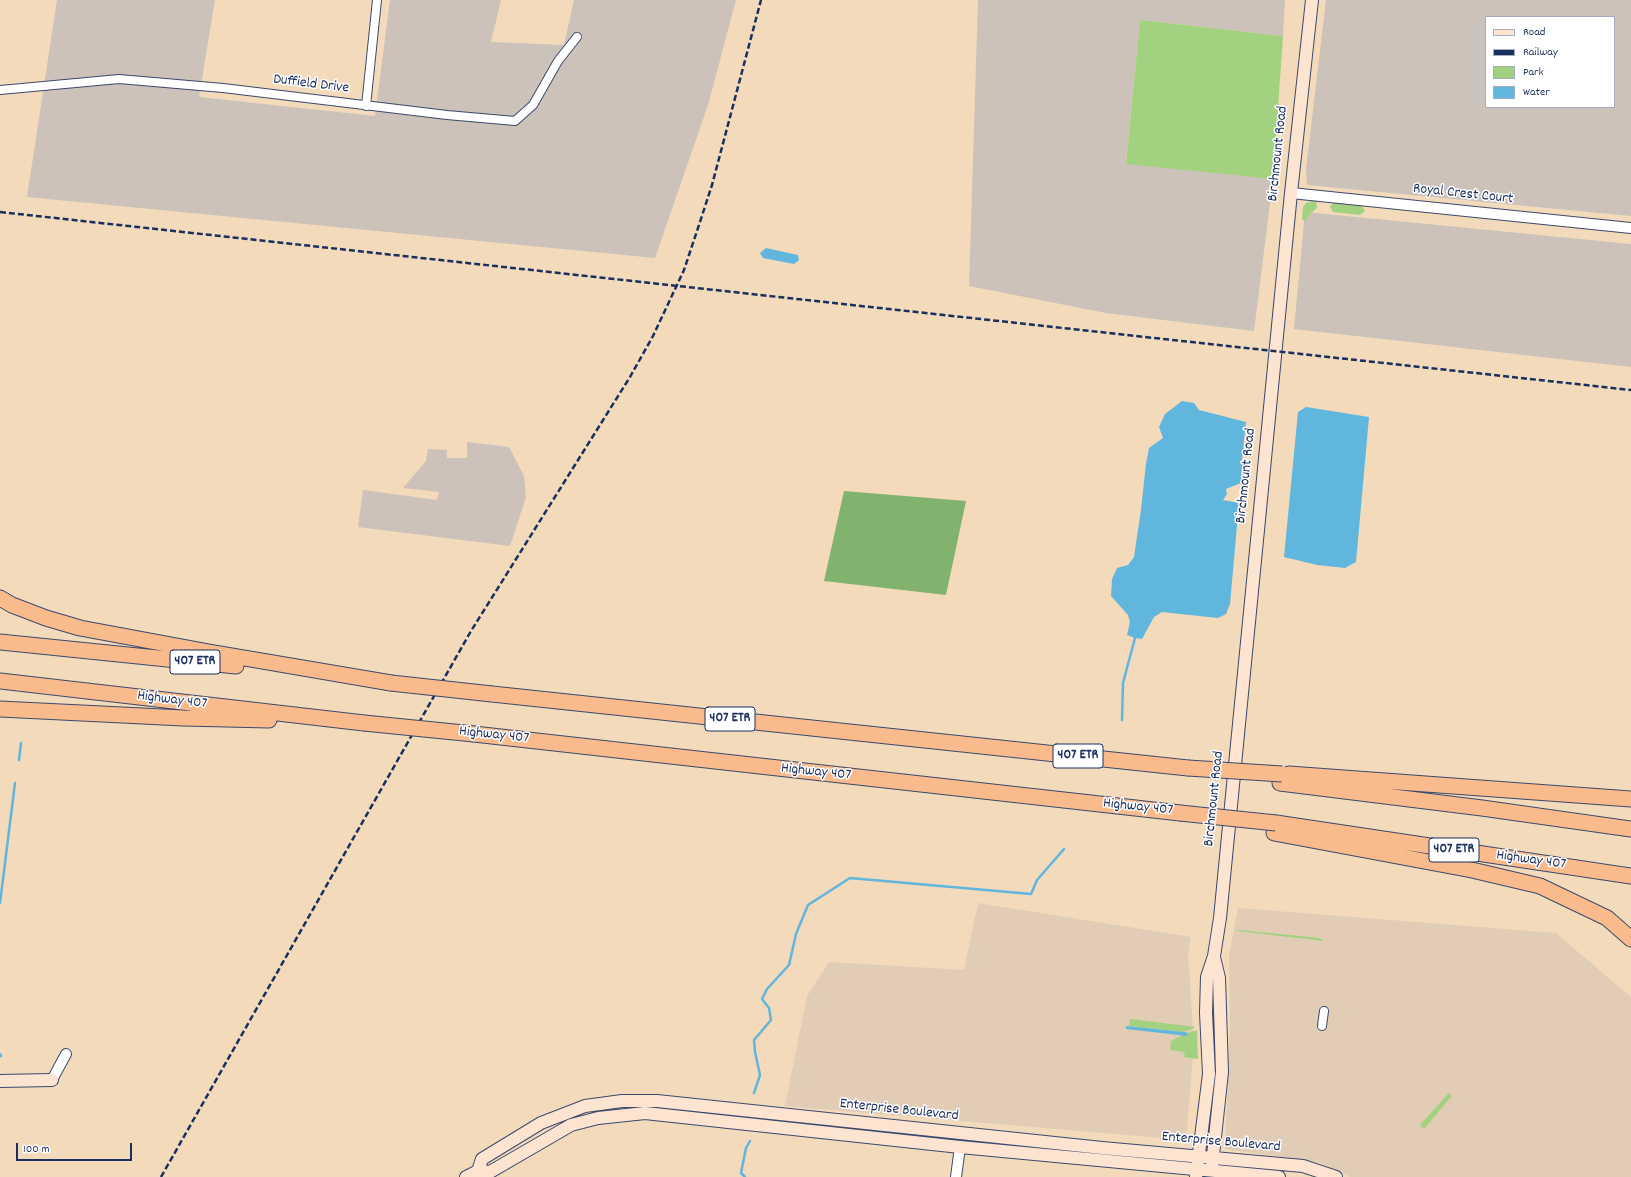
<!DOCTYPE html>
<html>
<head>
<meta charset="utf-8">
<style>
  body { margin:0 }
  #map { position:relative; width:1631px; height:1177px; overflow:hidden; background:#f2dabb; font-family:Dekko,sans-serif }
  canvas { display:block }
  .legend { position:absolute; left:1485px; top:16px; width:130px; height:92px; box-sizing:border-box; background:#fff; border:1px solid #a4acbf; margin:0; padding:5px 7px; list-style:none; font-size:12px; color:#1b2f5e }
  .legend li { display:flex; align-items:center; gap:8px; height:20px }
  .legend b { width:20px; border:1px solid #a4acbf }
  .scale { position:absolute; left:16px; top:1143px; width:116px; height:18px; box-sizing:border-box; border:2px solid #1b2f5e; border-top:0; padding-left:5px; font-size:12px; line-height:14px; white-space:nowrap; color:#1b2f5e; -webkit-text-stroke:3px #fff; paint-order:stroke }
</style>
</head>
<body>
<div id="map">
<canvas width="1631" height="1177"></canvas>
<ul class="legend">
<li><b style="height:5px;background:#fde4d1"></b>Road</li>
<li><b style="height:5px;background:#1b2f5e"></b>Railway</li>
<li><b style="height:11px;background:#a2d17f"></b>Park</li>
<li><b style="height:11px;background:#61b6dd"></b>Water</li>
</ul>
<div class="scale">100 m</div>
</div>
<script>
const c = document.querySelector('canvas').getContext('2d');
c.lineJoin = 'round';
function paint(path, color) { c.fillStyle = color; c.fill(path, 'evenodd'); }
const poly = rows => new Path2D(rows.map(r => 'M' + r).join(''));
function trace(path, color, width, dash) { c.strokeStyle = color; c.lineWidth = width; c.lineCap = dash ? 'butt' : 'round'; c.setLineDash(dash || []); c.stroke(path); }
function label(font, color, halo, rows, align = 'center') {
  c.font = font + ' Dekko,sans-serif'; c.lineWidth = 3; c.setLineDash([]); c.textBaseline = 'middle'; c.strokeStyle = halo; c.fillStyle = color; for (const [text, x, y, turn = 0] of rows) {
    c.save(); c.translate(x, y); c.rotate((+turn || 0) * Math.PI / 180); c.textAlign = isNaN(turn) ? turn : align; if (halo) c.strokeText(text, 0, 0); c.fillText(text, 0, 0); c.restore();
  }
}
const built = poly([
  [978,903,1191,937,1188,954,1194,1043,1186,1140,785,1106,807,996,829,962,964,970],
  [1238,908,1556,933,1631,997,1631,1177,1350,1177,1321,1163,1225,1149,1230,1024,1229,955]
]);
const industrial = poly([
  [57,0,215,0,199,97,375,116,390,0,501,0,491,42,564,45,574,0,736,0,708,105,655,258,27,197],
  [978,0,1285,0,1283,36,1140,20,1126,163,1273,179,1254,331,1106,313,969,286],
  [1326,0,1631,0,1631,216,1307,185,1306,169],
  [1486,17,1614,17,1614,107,1486,107],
  [1305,212,1631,244,1631,367,1294,329],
  [467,442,509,447,524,476,526,497,510,546,358,527,363,490,437,500,439,492,403,488,426,461,428,449,447,450,447,458,467,458]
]);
const green = poly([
  [1140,20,1283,36,1273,179,1126,164],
  [1312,201,1316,201,1317,208,1308,216,1306,221,1302,220,1303,207,1306,203],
  [1333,203,1361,205,1365,211,1360,215,1333,212,1330,207],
  [1239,930,1320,938,1324,941,1237,931],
  [1130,1019,1196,1027,1184,1032,1129,1026],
  [1197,1030,1198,1059,1184,1057,1185,1052,1170,1050,1171,1041,1183,1035,1187,1035,1188,1033],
  [1449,1093,1452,1096,1424,1129,1420,1125]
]);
const forest = poly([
  [844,491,966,501,946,595,824,581]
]);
const water = poly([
  [766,248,798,255,799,260,794,264,763,258,760,253],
  [1182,401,1194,403,1199,410,1246,422,1242,459,1244,464,1241,483,1226,489,1227,494,1223,500,1239,503,1230,604,1226,614,1218,618,1162,612,1154,617,1142,639,1135,638,1127,635,1130,622,1128,615,1111,596,1112,579,1117,568,1128,565,1134,557,1141,510,1146,464,1149,448,1163,438,1159,427,1165,414],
  [1306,407,1369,417,1356,562,1345,568,1317,565,1284,557,1298,412],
  [1126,1026,1184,1032,1188,1033,1187,1036,1126,1029]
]);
const stream = poly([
  [1122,720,1123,683,1135,638],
  [19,760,21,743],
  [0,903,15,783],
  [0,1054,1,1056],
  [754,1093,760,1075,755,1052,754,1040,771,1020,769,1008,762,999,767,989,789,965,796,934,808,905,850,878,1031,894,1037,880,1064,849],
  [745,1177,741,1173,746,1148,750,1141]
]);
const minor = poly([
  [0,90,119,79,223,88,447,115,515,121,533,105,558,61,577,37],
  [366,106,377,0],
  [1322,1026,1324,1011]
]);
const tertiary = poly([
  [1291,193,1631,228],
  [52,1080,66,1054],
  [956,1177,960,1147]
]);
const secondary = poly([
  [0,1081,52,1080],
  [1212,1165,1222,1072,1219,978,1214,957],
  [478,1171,482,1159,541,1123,585,1106,622,1101,657,1101,1102,1148,1303,1166,1336,1177],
  [466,1177,478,1171,490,1172,571,1125,598,1118,645,1113,960,1147,1279,1177],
  [1196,1177,1209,1074,1206,1013,1207,977,1214,956,1220,918,1291,193,1312,0]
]);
const motorway = poly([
  [0,598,12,605,46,618,80,628,209,652,391,683],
  [0,642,236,666],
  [0,681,364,723],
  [492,694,1188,768],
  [0,709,183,718,269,720],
  [474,734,1180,813],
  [1289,774,1631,799],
  [1280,783,1482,808,1631,829],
  [1276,823,1631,876],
  [1274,833,1472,870,1540,886,1607,918,1631,939]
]);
const rail = poly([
  [0,212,1631,390],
  [161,1177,471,631,630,377,653,336,684,270,698,228,712,185,761,0]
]);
const motorwayBridge = poly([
  [391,683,492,694],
  [364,723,474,734],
  [1188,768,1282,774],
  [1180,813,1276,823]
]);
const shields = [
  [195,662,50],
  [730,719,50],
  [1078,756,50],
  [1454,850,50]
];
const shieldNames = [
  ["407 ETR",195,662],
  ["407 ETR",730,719],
  ["407 ETR",1078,756],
  ["407 ETR",1454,850]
];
const streetNames = [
  ["Duffield Drive",311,85,7],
  ["Birchmount Road",1279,154,-84],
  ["Royal Crest Court",1463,195,6],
  ["Birchmount Road",1247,476,-84],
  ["Highway 407",172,701,7],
  ["Highway 407",494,736,6],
  ["Highway 407",816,773,6],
  ["Birchmount Road",1215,799,-84],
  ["Highway 407",1138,808,6],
  ["Highway 407",1531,861,8],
  ["Enterprise Boulevard",899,1111,6],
  ["Enterprise Boulevard",1221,1143,5]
];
paint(built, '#e1cdb5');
paint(industrial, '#ccc2b9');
paint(green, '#a2d17f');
paint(forest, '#81b36e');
paint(water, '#61b6dd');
trace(stream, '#61b6dd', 2.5);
trace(minor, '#3b496c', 10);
trace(tertiary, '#3b496c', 12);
trace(secondary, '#3b496c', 14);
trace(motorway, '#3b496c', 17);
trace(minor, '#fff', 8);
trace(tertiary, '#fff', 10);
trace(secondary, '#fde4d1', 12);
trace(motorway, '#fabb8c', 15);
trace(rail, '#1b2f5e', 2.5, [6, 3]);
trace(motorwayBridge, '#3b496c', 17, []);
trace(motorwayBridge, '#fabb8c', 15);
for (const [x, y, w] of shields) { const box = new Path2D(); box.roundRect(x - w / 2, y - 12, w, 24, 3); c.fillStyle = '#fff'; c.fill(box); trace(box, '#1b2f5e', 1); }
label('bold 14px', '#1b2f5e', null, shieldNames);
label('15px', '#1b2f5e', '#fff', streetNames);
</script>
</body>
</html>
